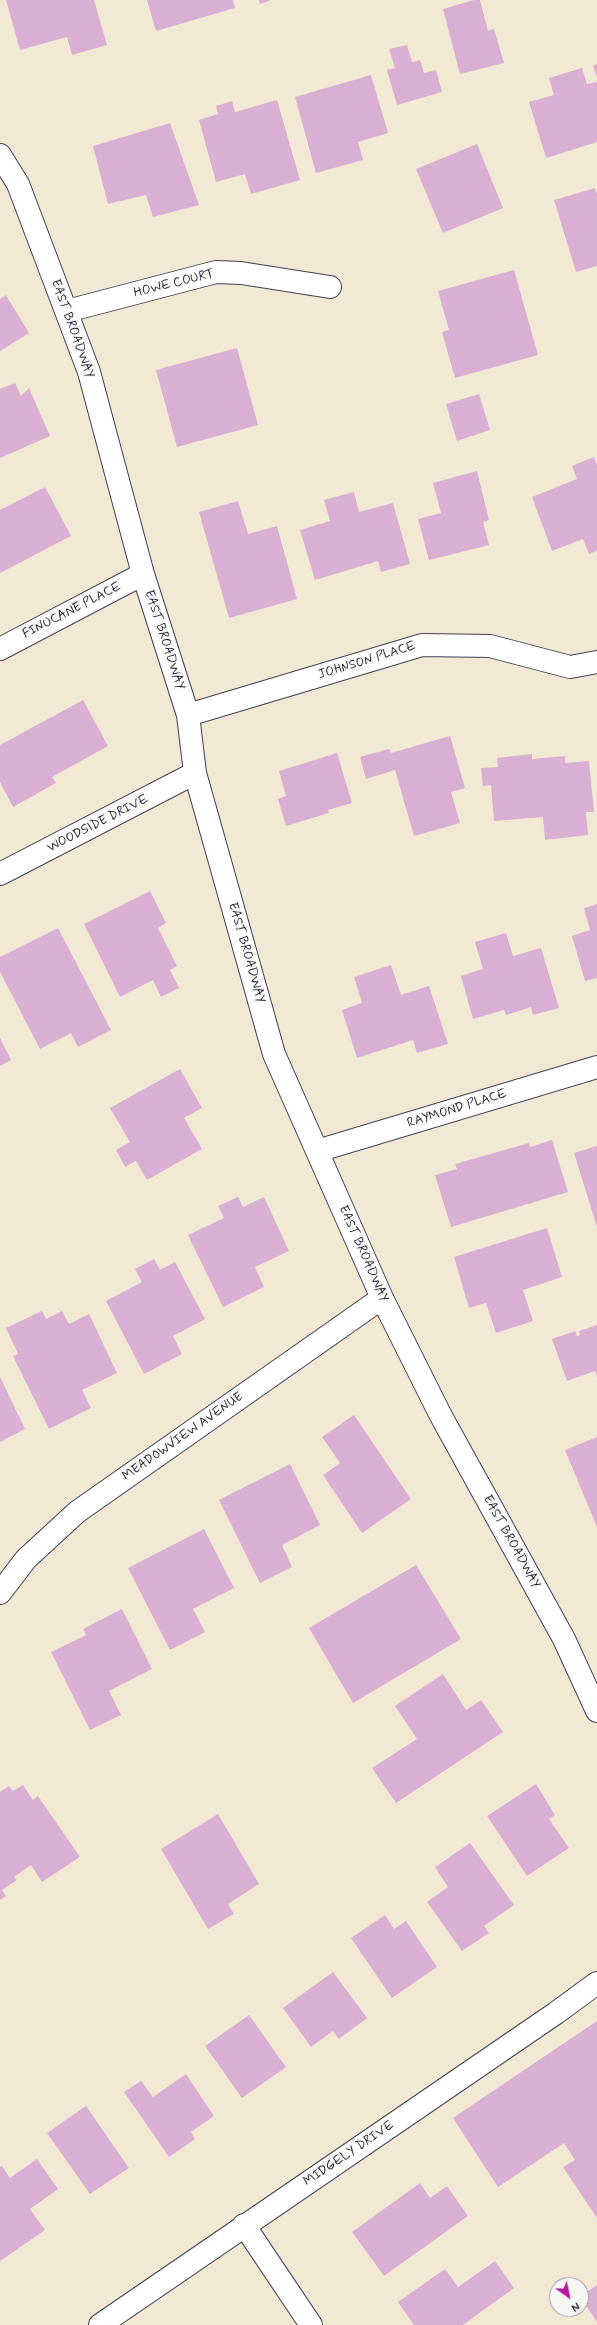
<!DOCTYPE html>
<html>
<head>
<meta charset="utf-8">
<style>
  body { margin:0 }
  #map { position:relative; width:597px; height:2325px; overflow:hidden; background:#f2e9d5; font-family:Mynerve,sans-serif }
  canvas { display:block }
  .north { position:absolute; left:549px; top:2277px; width:40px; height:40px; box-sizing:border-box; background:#f6f6f2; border:1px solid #a1a1a9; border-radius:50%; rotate:147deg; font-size:11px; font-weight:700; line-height:16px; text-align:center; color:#22223b }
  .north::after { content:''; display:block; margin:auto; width:14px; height:18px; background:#b5179e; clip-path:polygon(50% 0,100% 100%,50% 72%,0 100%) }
</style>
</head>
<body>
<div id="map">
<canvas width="597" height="2325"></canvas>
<div class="north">N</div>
</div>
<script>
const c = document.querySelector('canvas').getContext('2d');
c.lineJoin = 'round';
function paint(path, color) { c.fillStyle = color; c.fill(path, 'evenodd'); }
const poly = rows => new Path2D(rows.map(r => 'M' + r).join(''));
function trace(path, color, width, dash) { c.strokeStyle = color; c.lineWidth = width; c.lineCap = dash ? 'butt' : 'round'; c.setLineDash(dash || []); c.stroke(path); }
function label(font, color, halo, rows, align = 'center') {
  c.font = font + ' Mynerve,sans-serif'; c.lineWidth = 3; c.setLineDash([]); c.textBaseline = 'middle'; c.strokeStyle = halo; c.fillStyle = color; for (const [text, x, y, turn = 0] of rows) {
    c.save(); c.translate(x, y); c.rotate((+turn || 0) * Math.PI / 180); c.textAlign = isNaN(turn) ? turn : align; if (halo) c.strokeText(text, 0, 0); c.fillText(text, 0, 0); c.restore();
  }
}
const building = poly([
  [6,0,94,0,107,45,72,55,67,37,20,50],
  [147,0,233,0,235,8,156,31],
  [259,0,271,0,260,4],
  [474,0,480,0,488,31,494,29,504,63,460,74,443,9],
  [407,45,412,62,420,60,424,73,436,70,442,92,397,105,387,70,395,68,389,49],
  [597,64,597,77,593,66],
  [582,68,587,84,597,82,597,142,546,158,529,102,554,95,549,78],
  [371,75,388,133,358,142,363,160,316,173,295,97],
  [277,100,300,180,251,194,245,174,216,182,199,120,218,114,216,106,232,101,235,112],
  [170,123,199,205,153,217,146,195,108,204,93,146],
  [477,144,503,208,443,233,416,169],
  [595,188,597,194,597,266,576,272,554,200],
  [514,270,538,355,455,378,442,332,449,330,438,291],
  [6,295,29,333,0,351,0,299],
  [237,348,258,425,177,447,156,370],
  [15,383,21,396,29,388,50,436,0,458,0,389],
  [479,394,490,430,457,441,446,404],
  [594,457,597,465,597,551,589,554,583,539,552,551,532,497,577,479,572,466],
  [477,471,489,520,483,522,489,545,429,560,418,519,441,513,433,483],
  [45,487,71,536,0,573,0,510],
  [354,492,359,512,393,503,410,564,381,572,378,561,315,580,300,530,330,521,324,500],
  [238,501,248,534,277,526,297,599,229,618,199,512],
  [83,700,108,746,52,777,56,783,13,807,0,782,0,745],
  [450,736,465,788,451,792,460,823,414,836,395,770,366,779,360,757,389,749,391,753],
  [337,753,352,803,328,810,329,813,286,826,278,799,286,796,279,771],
  [532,754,532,759,565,756,565,763,589,761,594,812,586,812,588,835,545,840,543,817,494,821,491,785,483,786,481,768,498,767,497,758],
  [150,891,166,923,158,928,177,966,170,970,179,988,161,997,153,980,120,997,84,924],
  [597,904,597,978,585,981,572,936,590,930,584,908],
  [58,928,111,1030,78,1047,71,1033,40,1049,0,972,0,957],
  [506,933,513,956,541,948,559,1008,533,1015,531,1007,506,1015,504,1010,473,1019,461,976,483,969,475,942],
  [391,965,401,995,429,986,448,1044,417,1053,413,1040,357,1058,342,1010,362,1003,354,977],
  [0,1038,11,1060,0,1066],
  [180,1069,202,1108,184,1118,202,1149,147,1180,136,1161,125,1167,116,1150,130,1142,110,1108],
  [552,1140,568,1192,451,1227,435,1175,457,1169,455,1164,529,1143,530,1147],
  [597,1146,597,1227,574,1153],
  [238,1197,243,1207,264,1197,289,1251,255,1267,264,1287,223,1307,188,1235,224,1218,218,1206],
  [547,1228,562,1277,523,1290,533,1321,496,1333,486,1303,469,1308,454,1257],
  [154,1259,160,1270,175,1262,205,1319,173,1336,182,1354,144,1374,106,1301,142,1282,135,1269],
  [42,1311,46,1319,62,1311,69,1324,89,1314,117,1373,82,1390,91,1408,49,1429,13,1356,18,1354,6,1328],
  [597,1325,597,1377,595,1371,567,1381,552,1339,575,1331,577,1336,580,1335,579,1331],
  [0,1377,25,1429,0,1442],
  [354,1415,411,1499,362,1533,323,1475,340,1463,322,1437],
  [597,1437,597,1527,565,1450],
  [290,1464,320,1525,282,1545,292,1567,260,1583,219,1500],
  [204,1529,234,1588,193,1609,205,1632,170,1650,128,1568],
  [416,1565,461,1639,353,1703,309,1628],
  [122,1609,152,1669,109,1691,121,1715,90,1730,51,1652,86,1635,83,1629],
  [443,1674,466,1710,481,1700,503,1732,396,1803,372,1768,417,1739,395,1706],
  [536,1784,555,1815,549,1819,569,1848,527,1876,487,1816],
  [23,1785,33,1800,38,1796,80,1857,42,1882,31,1865,14,1877,17,1880,2,1890,6,1896,0,1900,0,1792,9,1786,13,1791],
  [218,1814,259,1884,228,1904,234,1914,208,1929,161,1849],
  [470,1843,514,1905,484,1926,489,1933,462,1951,427,1902,448,1887,435,1867],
  [385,1915,394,1929,406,1921,437,1967,392,1998,351,1938],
  [333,1972,367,2018,339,2039,333,2031,311,2047,283,2008],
  [249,2015,286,2067,242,2098,205,2046],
  [597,2021,597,2218,563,2167,575,2160,564,2143,498,2187,453,2118],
  [186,2074,214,2116,191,2132,195,2139,169,2157,124,2092,141,2081,153,2097],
  [86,2106,129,2168,90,2194,47,2133],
  [37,2159,58,2189,30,2209,45,2230,0,2261,0,2167,2,2166,10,2178],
  [420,2183,430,2198,447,2186,468,2216,384,2276,352,2232],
  [495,2261,514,2288,463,2325,414,2325,398,2302,445,2269,458,2287],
  [597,2285,597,2322,581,2298,581,2296]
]);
const minor = poly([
  [0,155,18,184,89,372,143,574,188,715,195,773,274,1054,382,1298,441,1416,564,1639,597,1711],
  [67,311,216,272,241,273,330,287],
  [0,649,143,574],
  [188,715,422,645,490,646,570,667,597,662],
  [0,874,195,773],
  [317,1151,597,1067],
  [0,1593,26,1559,77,1512,382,1298],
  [244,2225,311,2325],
  [100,2325,556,2013,597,1983]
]);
const streetNames = [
  ["HOWE COURT",174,284,-14],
  ["EAST BROADWAY",72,329,70],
  ["FINUCANE PLACE",72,611,-27],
  ["EAST BROADWAY",164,640,72],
  ["JOHNSON PLACE",367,661,-17],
  ["WOODSIDE DRIVE",98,824,-27],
  ["EAST BROADWAY",246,953,74],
  ["RAYMOND PLACE",457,1109,-17],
  ["EAST BROADWAY",363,1254,66],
  ["MEADOWVIEW AVENUE",183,1437,-35],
  ["EAST BROADWAY",511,1542,61],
  ["MIDGELY DRIVE",349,2154,-34]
];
paint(building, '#daafd4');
trace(minor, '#414052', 24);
trace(minor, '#fff', 22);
label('13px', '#22223b', '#f6f6f2', streetNames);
</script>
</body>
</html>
